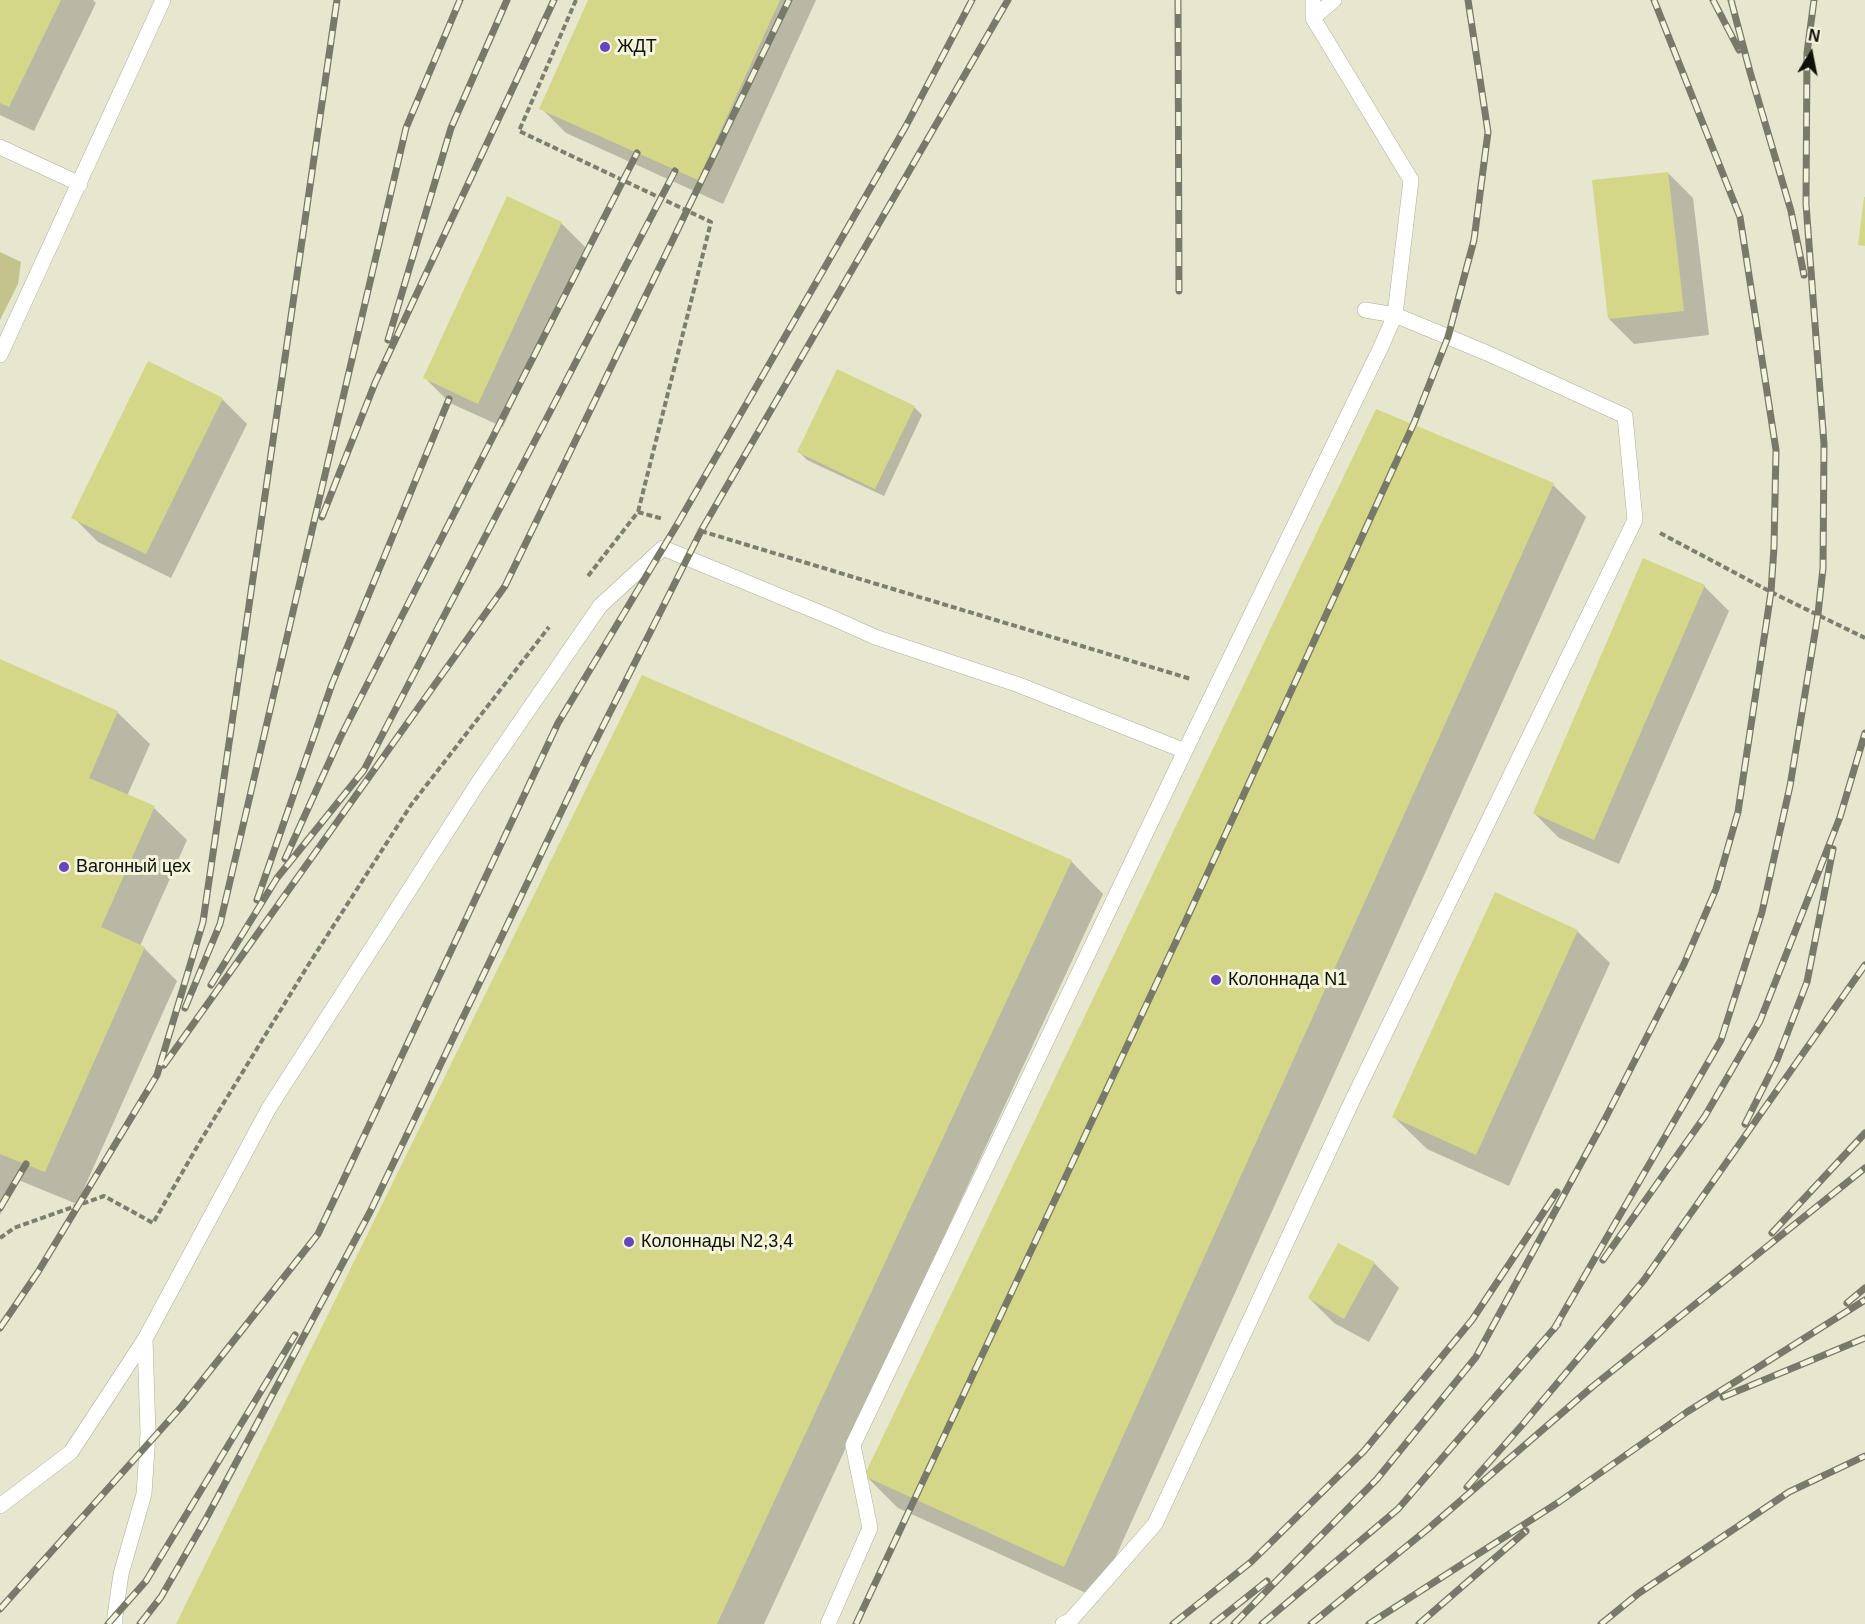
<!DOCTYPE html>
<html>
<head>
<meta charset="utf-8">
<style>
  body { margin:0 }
  #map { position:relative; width:1865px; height:1624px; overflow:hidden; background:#e6e7ce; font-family:Helvetica,sans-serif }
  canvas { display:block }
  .north { position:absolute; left:1781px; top:24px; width:60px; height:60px; -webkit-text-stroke:4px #f3f4db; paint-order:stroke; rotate:10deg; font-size:16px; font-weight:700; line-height:24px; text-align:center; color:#111109 }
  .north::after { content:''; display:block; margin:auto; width:21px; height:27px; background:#111109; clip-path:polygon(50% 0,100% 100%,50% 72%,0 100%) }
</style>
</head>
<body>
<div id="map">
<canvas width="1865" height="1624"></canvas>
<div class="north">N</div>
</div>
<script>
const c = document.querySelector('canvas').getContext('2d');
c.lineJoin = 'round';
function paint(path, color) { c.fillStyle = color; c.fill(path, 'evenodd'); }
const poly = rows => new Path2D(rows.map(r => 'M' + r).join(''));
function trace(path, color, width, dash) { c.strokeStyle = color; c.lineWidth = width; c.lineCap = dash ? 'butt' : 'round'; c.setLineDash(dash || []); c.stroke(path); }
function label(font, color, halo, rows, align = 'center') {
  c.font = font + ' Helvetica,sans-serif'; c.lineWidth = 6; c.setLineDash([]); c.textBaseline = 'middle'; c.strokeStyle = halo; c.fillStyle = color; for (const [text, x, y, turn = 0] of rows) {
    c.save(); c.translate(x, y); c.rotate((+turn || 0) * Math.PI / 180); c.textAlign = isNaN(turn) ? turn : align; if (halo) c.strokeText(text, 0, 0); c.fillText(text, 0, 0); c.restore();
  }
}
const green = poly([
  [0,252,21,262,18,284,0,320]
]);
const shadow = poly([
  [0,0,93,0,96,3,34,131,0,115],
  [590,0,816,0,723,204,566,133,541,108],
  [1668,173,1693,198,1709,335,1634,344,1609,319],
  [561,223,586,248,503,427,450,403,425,378],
  [222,399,247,424,171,578,98,542,73,517],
  [914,407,922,415,884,496,807,460,799,452],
  [1553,485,1586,517,1097,1598,898,1508,866,1476],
  [1704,586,1729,611,1619,864,1559,838,1534,813],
  [0,660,117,712,150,744,127,796,154,808,187,840,140,946,144,948,177,981,77,1204,16,1179,0,1215],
  [1071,861,1103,894,764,1624,178,1624],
  [1577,931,1610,963,1509,1186,1427,1149,1394,1117],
  [1374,1263,1399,1288,1369,1342,1334,1323,1309,1298]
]);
const building = poly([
  [0,0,61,0,9,107,0,103],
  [588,0,780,0,698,180,539,109],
  [1668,172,1684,311,1608,319,1592,180],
  [507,196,562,222,478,404,423,378],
  [1864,197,1865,197,1865,246,1858,245],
  [148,361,223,398,146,554,71,518],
  [837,369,915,406,875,489,797,452],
  [1376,409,1554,483,1064,1567,864,1476],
  [1643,558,1705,585,1594,840,1533,813],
  [0,659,118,711,89,778,155,806,101,927,145,947,45,1172,0,1154],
  [642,675,1072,860,717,1624,176,1624],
  [1495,892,1578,930,1476,1155,1392,1117],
  [1338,1243,1375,1262,1344,1319,1308,1298]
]);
const path = poly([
  [576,0,519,131,711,222,638,512],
  [701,531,1191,679],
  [1660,533,1771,592,1865,638],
  [588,576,638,512,663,519],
  [0,1238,14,1228,104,1196,153,1223,201,1140,307,967,411,805,549,627]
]);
const lane = poly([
  [1313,0,1313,18],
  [0,147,80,184],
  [0,355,163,0],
  [0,1506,71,1452,145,1339,269,1108,478,783,600,606,663,548,835,619,875,637,1019,685,1185,751],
  [115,1624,115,1616,121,1574,144,1494,148,1433,145,1339],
  [828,1624,870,1528,853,1445,1185,751,1381,347,1395,315,1411,180,1313,18,1334,0],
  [1063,1624,1070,1621,1155,1524,1353,1099,1635,520,1625,416,1487,353,1395,315,1365,310]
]);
const rail = poly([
  [1178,0,1179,291],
  [1713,0,1739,50],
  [1731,0,1750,72,1791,211,1804,275],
  [388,340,451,128,507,0],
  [322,517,375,383,554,0],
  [285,859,341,736,637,153],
  [257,900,332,684,449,399],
  [211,985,277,878,364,770,675,171],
  [185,1008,220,924,406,128,460,0],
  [164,1065,505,586,789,0],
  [1745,1124,1777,1060,1807,982,1833,849],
  [0,1208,26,1164],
  [1772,1233,1865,1133],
  [1603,1260,1705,1116,1760,1021,1840,817,1865,733],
  [1847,1303,1865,1288],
  [0,1328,38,1272,157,1075,203,922,337,0],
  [1554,1329,1721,1040,1762,912,1790,786,1818,614,1823,568,1824,444,1806,204,1807,53,1814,0],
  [1723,1397,1865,1338],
  [1467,1487,1523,1424,1644,1280,1865,965],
  [0,1609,182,1406,318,1234,558,723,678,523,906,126,972,0],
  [108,1624,146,1581,295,1335],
  [140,1624,161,1597,207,1517,370,1212,587,758,701,531,1008,0],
  [856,1624,1188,916,1414,423,1448,337,1474,240,1488,132,1468,0],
  [1173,1624,1251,1562,1364,1451,1472,1320,1557,1192],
  [1213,1624,1267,1581],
  [1234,1624,1377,1479,1476,1357,1605,1119,1684,964,1716,889,1738,812,1771,592,1774,547,1776,450,1740,217,1654,0],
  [1262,1624,1398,1509,1558,1324],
  [1311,1624,1429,1528,1592,1387,1865,1168],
  [1369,1624,1559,1502,1687,1412,1865,1300],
  [1419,1624,1526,1531],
  [1601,1624,1639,1593,1789,1492,1865,1456]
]);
const markers = [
  [605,47,6,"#6447c0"],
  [64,867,6,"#6447c0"],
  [1216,980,6,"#6447c0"],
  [629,1242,6,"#6447c0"]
];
const poiNames = [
  ["ЖДТ",617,47],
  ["Вагонный цех",76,867],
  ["Колоннада N1",1228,980],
  ["Колоннады N2,3,4",641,1242]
];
paint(green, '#c3c48c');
paint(shadow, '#0003');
paint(building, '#d5d788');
trace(lane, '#adae96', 16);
trace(path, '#7e7e6e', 4, [6, 3]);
trace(lane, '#fff', 15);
trace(rail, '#797969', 7);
trace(rail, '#f3f4db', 4.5, [14]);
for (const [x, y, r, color] of markers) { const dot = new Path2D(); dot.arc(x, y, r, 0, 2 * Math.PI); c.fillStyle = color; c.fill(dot); trace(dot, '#f3f4db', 2); }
label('18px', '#111109', '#f3f4db', poiNames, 'left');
</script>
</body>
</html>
